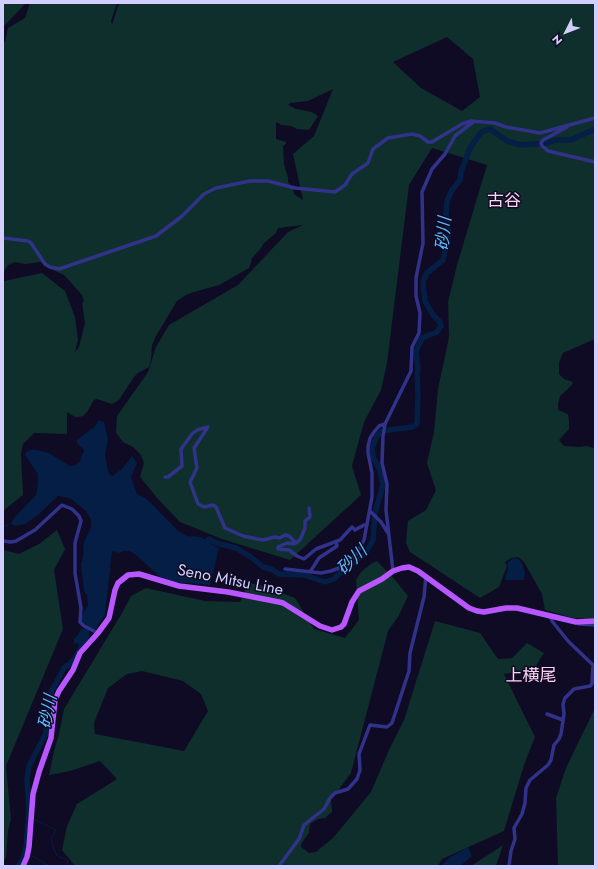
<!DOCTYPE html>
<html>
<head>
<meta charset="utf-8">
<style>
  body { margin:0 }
  #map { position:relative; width:598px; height:869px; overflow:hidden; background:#0f0b24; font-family:Jost,sans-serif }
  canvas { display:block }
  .frame { position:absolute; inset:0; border:4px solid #d2cfff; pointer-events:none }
  .north { position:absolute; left:546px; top:12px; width:40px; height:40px; -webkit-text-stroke:3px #0f0b24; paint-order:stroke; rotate:228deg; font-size:11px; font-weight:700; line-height:16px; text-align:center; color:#d2cfff }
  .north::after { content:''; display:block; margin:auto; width:14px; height:18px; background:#d2cfff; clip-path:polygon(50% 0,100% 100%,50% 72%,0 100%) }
</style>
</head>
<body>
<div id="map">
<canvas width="598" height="869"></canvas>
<div class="frame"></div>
<div class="north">N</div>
</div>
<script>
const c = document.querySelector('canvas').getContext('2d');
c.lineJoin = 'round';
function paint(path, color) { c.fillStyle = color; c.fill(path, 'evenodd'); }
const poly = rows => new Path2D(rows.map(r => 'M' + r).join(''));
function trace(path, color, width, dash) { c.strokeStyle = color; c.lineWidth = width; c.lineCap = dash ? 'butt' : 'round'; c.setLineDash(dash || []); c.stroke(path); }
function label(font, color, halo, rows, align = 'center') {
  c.font = font + ' Jost,"Noto Sans JP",sans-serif'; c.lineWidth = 3; c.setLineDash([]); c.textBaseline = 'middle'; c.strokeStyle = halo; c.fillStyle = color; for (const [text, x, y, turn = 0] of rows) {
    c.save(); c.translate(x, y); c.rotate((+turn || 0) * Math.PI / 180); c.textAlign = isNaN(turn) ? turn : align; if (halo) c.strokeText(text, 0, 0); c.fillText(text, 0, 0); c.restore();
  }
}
const green = poly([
  [3,3,26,3,3,27],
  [30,3,117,3,111,21,112,25,118,6,120,3,595,3,595,339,563,353,559,362,559,374,564,379,573,382,572,385,560,396,558,404,558,410,568,414,569,421,569,429,559,440,564,446,579,447,586,446,594,448,595,447,595,618,592,619,573,618,545,610,542,594,524,562,518,557,511,558,505,562,507,566,499,587,480,598,410,552,406,543,408,521,426,510,436,490,427,463,434,432,438,389,449,337,448,302,457,265,487,165,432,148,409,185,387,363,381,390,364,422,352,466,361,495,290,560,222,539,180,522,158,499,140,477,144,463,141,455,133,447,123,442,116,433,117,416,148,372,156,347,169,325,238,285,288,232,303,225,278,228,276,233,263,244,262,247,252,258,251,263,249,268,219,285,194,292,186,295,177,301,156,336,152,345,151,359,149,367,138,373,134,377,119,400,112,404,97,399,94,400,87,412,83,416,78,417,75,417,67,412,67,434,34,433,23,444,21,454,23,495,3,511,3,283,4,281,42,273,65,291,75,317,78,340,75,352,79,347,85,323,82,303,84,301,82,295,64,275,46,267,41,262,25,264,15,262,8,265,3,273,3,42,5,42,8,28,25,18],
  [447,37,473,59,480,97,462,111,421,88,393,62],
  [333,89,314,136,293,154,303,200,294,194,293,189,288,182,288,178,284,164,283,146,286,144,286,142,276,139,276,124,277,122,281,125,291,126,297,129,309,130,318,116,312,112,296,109,288,105,290,103,308,101],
  [57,530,65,549,54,570,63,629,6,766,11,819,8,831,6,857,3,863,3,550,19,554,39,544],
  [377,561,396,581,408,596,398,617,388,631,351,773,331,800,332,812,325,818,318,819,310,824,309,833,301,844,301,847,309,853,316,852,333,838,371,792,389,750,404,720,435,621,480,633,498,659,512,658,527,643,544,653,534,669,504,674,535,737,525,762,504,831,442,859,438,866,75,866,62,850,67,826,77,804,117,779,100,761,70,771,49,775,54,751,59,734,64,709,122,613,131,596,146,588,205,601,240,602,249,583,264,586,295,598,314,629,345,638,359,620,356,580,361,572,371,564],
  [142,671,183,681,201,694,208,711,184,751,95,734,94,723,108,688,127,674],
  [595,708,595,866,558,866,556,798,566,768],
  [503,845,496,866,471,866]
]);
const water = poly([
  [99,420,104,422,108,438,105,456,109,474,112,476,122,469,132,456,137,463,131,477,137,494,145,498,153,505,178,531,187,536,201,537,206,540,214,546,219,548,210,585,173,582,161,578,136,555,129,551,123,551,119,553,113,551,112,552,105,615,97,626,97,629,91,628,89,631,89,638,79,651,72,665,66,668,79,646,78,643,74,644,74,639,78,635,81,629,86,629,87,626,82,622,81,617,88,605,87,595,84,591,81,564,84,553,83,550,84,542,91,527,91,520,86,511,70,498,58,496,38,515,25,524,15,526,11,524,14,518,36,495,38,484,38,474,25,455,25,453,30,450,37,450,49,453,70,466,76,465,80,461,84,450,77,443,77,440,95,426],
  [517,558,522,563,525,573,524,580,505,580,508,568,508,564,507,563,512,559],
  [468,847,472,856,460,866,441,866,450,857]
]);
const stream = poly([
  [3,526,6,526,10,523],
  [34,819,56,830,51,838,54,850,56,854,59,857,67,859,68,866],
  [31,855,49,866]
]);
const river = poly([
  [203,547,209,539,216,543,236,548,251,557,263,567,271,569,279,574,304,575,325,582,334,579,342,571,365,554,373,540,375,513,383,485,380,470,373,457,372,448,377,436,382,431,412,427,417,424,418,395,417,375,418,368,416,353,417,349,422,338,437,332,441,326,440,322,433,315,425,301,423,284,424,279,427,273,443,260,449,233,446,216,447,201,452,190,460,180,461,172,470,148,479,135,482,132,490,129,507,141,521,145,547,143,556,140,571,140,595,129],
  [18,866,22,861,26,849,29,810,27,779,29,766,46,733,46,719,48,698,64,668,71,663,72,661]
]);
const minor = poly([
  [567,127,543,140,541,143,542,146,548,151,595,162],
  [3,238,28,241,31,243,45,264,50,267,59,269,156,236,181,217,204,194,216,188,250,181,268,181,295,188,335,192,345,185,352,174,368,163,373,149,388,138,412,134,420,136,428,142,432,142,462,124,471,121,495,123,506,127,540,133,595,118],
  [165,477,168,477,182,466,181,449,192,434,197,430,208,427,194,448,197,468,190,482,198,504,204,507,213,505,216,507,225,528,243,536,257,539,263,540,275,537,280,538,285,535,289,536,296,543,294,544,287,543,278,547,278,549,289,550,297,556,304,559,316,549,340,540,352,527,355,530,364,525,367,525],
  [370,511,381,522,388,533],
  [3,541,11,542,16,541,35,530,62,505,72,509,79,516,81,521,75,543,75,573,81,608,80,622,84,626,98,633],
  [296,543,300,540,305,528,305,521,310,517,309,508],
  [285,569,321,573,331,571,339,568,356,555,364,540,372,497,372,473,368,453,368,447,370,438,374,432,379,426,385,424],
  [393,571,386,510,387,484,382,463,383,436,385,424,411,371,412,347,419,333,420,313,416,296,416,278,423,243,422,192,432,169,445,154,455,136,473,122],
  [310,572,319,558,337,546,336,542],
  [577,622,579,624,595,625],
  [547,714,563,720],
  [279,866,299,839,304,825,324,809,330,798,335,793,348,789,357,779,360,770,359,754,370,725,387,727,392,723,409,671,410,653,424,597,426,576],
  [509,866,511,851,515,839,514,828,522,814,525,803,526,788,530,780,548,765,551,760,554,745,559,739,561,734,564,714,563,704,565,698,574,689,590,686,592,684,593,665,568,641,552,621,550,615]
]);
const primary = poly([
  [23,866,27,857,29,847,33,794,39,772,51,738,55,700,59,691,73,670,80,653,98,633,109,618,115,590,118,583,128,575,139,574,179,586,228,592,279,602,283,603,320,626,332,630,341,627,344,624,352,602,359,591,382,579,393,571,402,568,409,567,418,571,469,608,477,611,484,612,506,608,517,608,576,622,595,621]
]);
const streetNames = [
  ["Seno Mitsu Line",230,581,11]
];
const neighbourhoodNames = [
  ["古谷",504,202],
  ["上横尾",531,677]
];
const waterNames = [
  ["砂川",445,234,-85],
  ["砂川",353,561,-44],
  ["砂川",49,712,-79]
];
paint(green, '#0e2f2c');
paint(water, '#041e45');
trace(stream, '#041e45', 1);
trace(river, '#041e45', 5.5);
trace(minor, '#313289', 3.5);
trace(primary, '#b856ff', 5.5);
label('16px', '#d2cfff', '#0f0b24', streetNames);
label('17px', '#ffd1f0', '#0f0b24', neighbourhoodNames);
label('italic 17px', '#5dbbff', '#0f0b24', waterNames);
</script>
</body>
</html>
